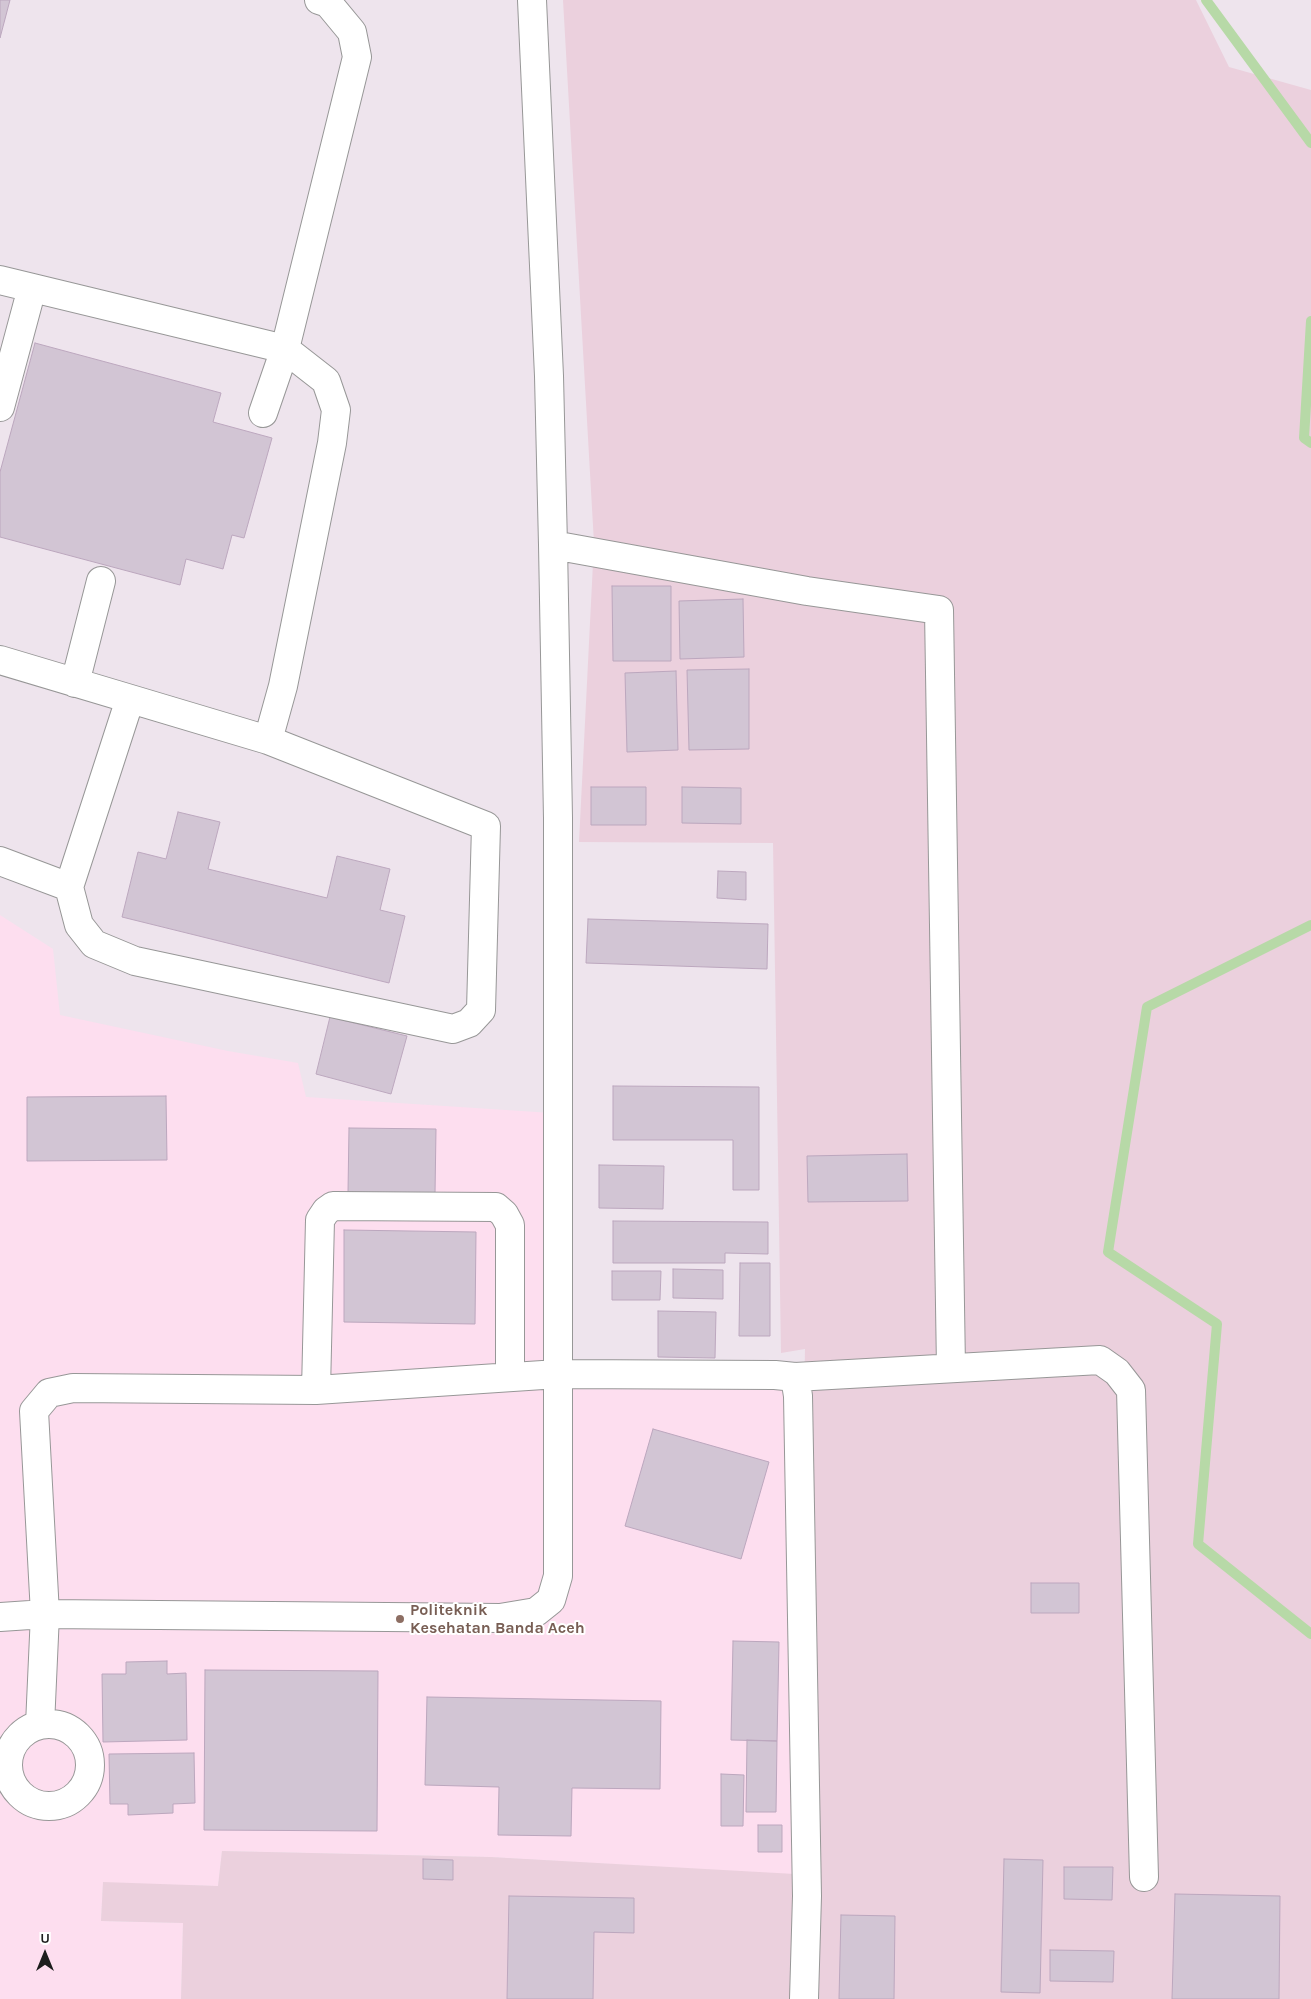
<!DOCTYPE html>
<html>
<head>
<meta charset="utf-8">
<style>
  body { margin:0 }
  #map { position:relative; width:1311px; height:1999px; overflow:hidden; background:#eee4ed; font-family:Karla,sans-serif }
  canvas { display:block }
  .north { position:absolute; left:20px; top:1929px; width:50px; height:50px; -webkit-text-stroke:4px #fff; paint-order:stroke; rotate:0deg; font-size:14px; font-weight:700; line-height:20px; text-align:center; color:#1d1d1d }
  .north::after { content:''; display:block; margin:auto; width:18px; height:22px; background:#1d1d1d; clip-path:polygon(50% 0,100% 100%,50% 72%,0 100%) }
</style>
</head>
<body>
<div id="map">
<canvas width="1311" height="1999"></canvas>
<div class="north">U</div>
</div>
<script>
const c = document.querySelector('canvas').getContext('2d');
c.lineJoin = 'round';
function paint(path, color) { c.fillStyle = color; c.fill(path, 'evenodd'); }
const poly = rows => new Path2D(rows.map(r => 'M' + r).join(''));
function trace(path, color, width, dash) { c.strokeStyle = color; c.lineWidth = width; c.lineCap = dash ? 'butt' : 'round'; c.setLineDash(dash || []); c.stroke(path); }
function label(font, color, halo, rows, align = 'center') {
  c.font = font + ' Karla,sans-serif'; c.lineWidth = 4; c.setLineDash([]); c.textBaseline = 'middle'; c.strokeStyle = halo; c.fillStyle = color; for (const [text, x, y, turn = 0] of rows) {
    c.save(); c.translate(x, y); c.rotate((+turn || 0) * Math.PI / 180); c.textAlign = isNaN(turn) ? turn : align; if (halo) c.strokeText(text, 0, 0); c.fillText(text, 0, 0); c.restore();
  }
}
const education = poly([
  [0,915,53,949,60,1015,228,1051,298,1063,306,1097,552,1113,556,1388,804,1385,795,1875,490,1857,222,1851,218,1886,103,1883,101,1921,183,1923,181,1999,0,1999]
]);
const farmland = poly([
  [563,0,1196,0,1229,67,1311,90,1311,1999,181,1999,183,1923,101,1921,103,1882,218,1886,222,1851,490,1857,795,1874,805,1349,781,1353,773,843,579,842,594,543]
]);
const stream = poly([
  [1206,0,1311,143],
  [1311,321,1304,438,1311,443],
  [1311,925,1147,1007,1108,1252,1217,1324,1198,1544,1311,1634]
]);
const building = poly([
  [0,0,10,0,0,38,0,0],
  [35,343,221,393,213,422,272,438,244,538,232,535,223,569,186,559,180,585,0,537,0,472,35,343],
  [612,586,671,586,671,661,613,661,612,586],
  [743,599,744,657,680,659,679,601,743,599],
  [749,669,749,749,689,750,687,670,749,669],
  [676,671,678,750,627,752,625,673,676,671],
  [591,787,646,787,646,825,591,825,591,787],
  [682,787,741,788,741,824,682,823,682,787],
  [178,812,220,822,208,869,327,898,337,856,390,869,380,910,405,916,389,983,122,917,138,852,166,859,178,812],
  [718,871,746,872,746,900,717,898,718,871],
  [588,919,768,924,767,969,586,963,588,919],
  [330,1017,407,1036,391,1094,316,1074,330,1017],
  [613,1086,759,1087,759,1190,733,1190,733,1140,613,1140,613,1086],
  [166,1096,167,1160,27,1161,27,1097,166,1096],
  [349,1128,436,1129,435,1194,348,1192,349,1128],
  [907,1154,908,1201,808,1202,807,1156,907,1154],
  [599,1165,664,1166,663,1209,599,1208,599,1165],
  [613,1221,768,1222,768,1254,725,1253,725,1263,613,1263,613,1221],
  [344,1230,476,1232,475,1324,344,1322,344,1230],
  [740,1263,770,1263,770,1336,739,1336,740,1263],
  [673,1269,723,1270,723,1299,673,1298,673,1269],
  [612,1271,661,1271,660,1300,612,1300,612,1271],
  [658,1311,716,1312,715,1358,658,1357,658,1311],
  [653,1429,769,1462,741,1559,625,1526,653,1429],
  [1031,1583,1079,1583,1079,1613,1031,1613,1031,1583],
  [733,1641,779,1642,777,1741,731,1740,733,1641],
  [167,1661,167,1674,186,1673,187,1740,103,1742,102,1674,126,1674,126,1662,167,1661],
  [205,1670,378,1671,377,1831,204,1830,205,1670],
  [427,1697,661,1701,660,1789,572,1788,571,1836,498,1835,499,1787,425,1785,427,1697],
  [747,1740,777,1741,776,1812,746,1812,747,1740],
  [194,1753,195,1803,173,1804,173,1813,128,1815,128,1804,110,1804,109,1754,194,1753],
  [721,1774,744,1775,743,1826,721,1826,721,1774],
  [758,1825,782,1825,782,1852,758,1852,758,1825],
  [423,1859,453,1860,453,1880,423,1879,423,1859],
  [1004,1859,1043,1860,1040,1993,1001,1992,1004,1859],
  [1064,1867,1113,1867,1112,1900,1064,1899,1064,1867],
  [1175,1894,1280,1896,1279,1999,1172,1999,1175,1894],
  [509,1896,634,1898,634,1933,594,1932,593,1999,507,1999,509,1896],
  [841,1915,895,1916,894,1999,839,1999,841,1915],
  [1050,1950,1114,1951,1113,1982,1050,1981,1050,1950]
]);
const minor = poly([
  [532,0,549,376,553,545,558,818,558,1374,775,1375,795,1377,798,1396,807,1896,804,1999],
  [0,280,285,349,357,57,352,32,328,3,319,0],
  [0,407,32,288],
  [263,413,285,349,326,381,336,410,332,443,283,686,268,740],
  [553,545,807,591,939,610,951,1368],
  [0,660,268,740,486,826,481,1010,469,1023,453,1029,135,961,94,944,79,925,69,887],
  [75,683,101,581],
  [0,861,69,887,130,699],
  [795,1377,1100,1360,1117,1372,1131,1390,1144,1877],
  [316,1390,320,1220,326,1211,333,1206,496,1207,504,1214,510,1225,510,1376],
  [0,1617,45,1614,500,1618,536,1612,551,1600,558,1576,558,1374,316,1390,73,1388,49,1393,34,1411,45,1614,40,1725],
  '8 1765a41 41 0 1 1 82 0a41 41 0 1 1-82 0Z'
]);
const markers = [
  [400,1619,5,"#8d6e63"]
];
const educationNames = [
  ["Politeknik",410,1610],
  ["Kesehatan Banda Aceh",410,1628]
];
paint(education, '#fddeef');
paint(farmland, '#ebd0dd');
trace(stream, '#b7d9a7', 10);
paint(building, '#d2c5d4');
trace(building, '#bca7be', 1);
trace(minor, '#979797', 30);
trace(minor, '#fff', 28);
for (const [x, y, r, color] of markers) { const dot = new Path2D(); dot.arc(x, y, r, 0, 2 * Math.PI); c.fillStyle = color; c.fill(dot); trace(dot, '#fff', 2); }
label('bold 16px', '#785e54', '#fff', educationNames, 'left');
</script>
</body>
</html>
